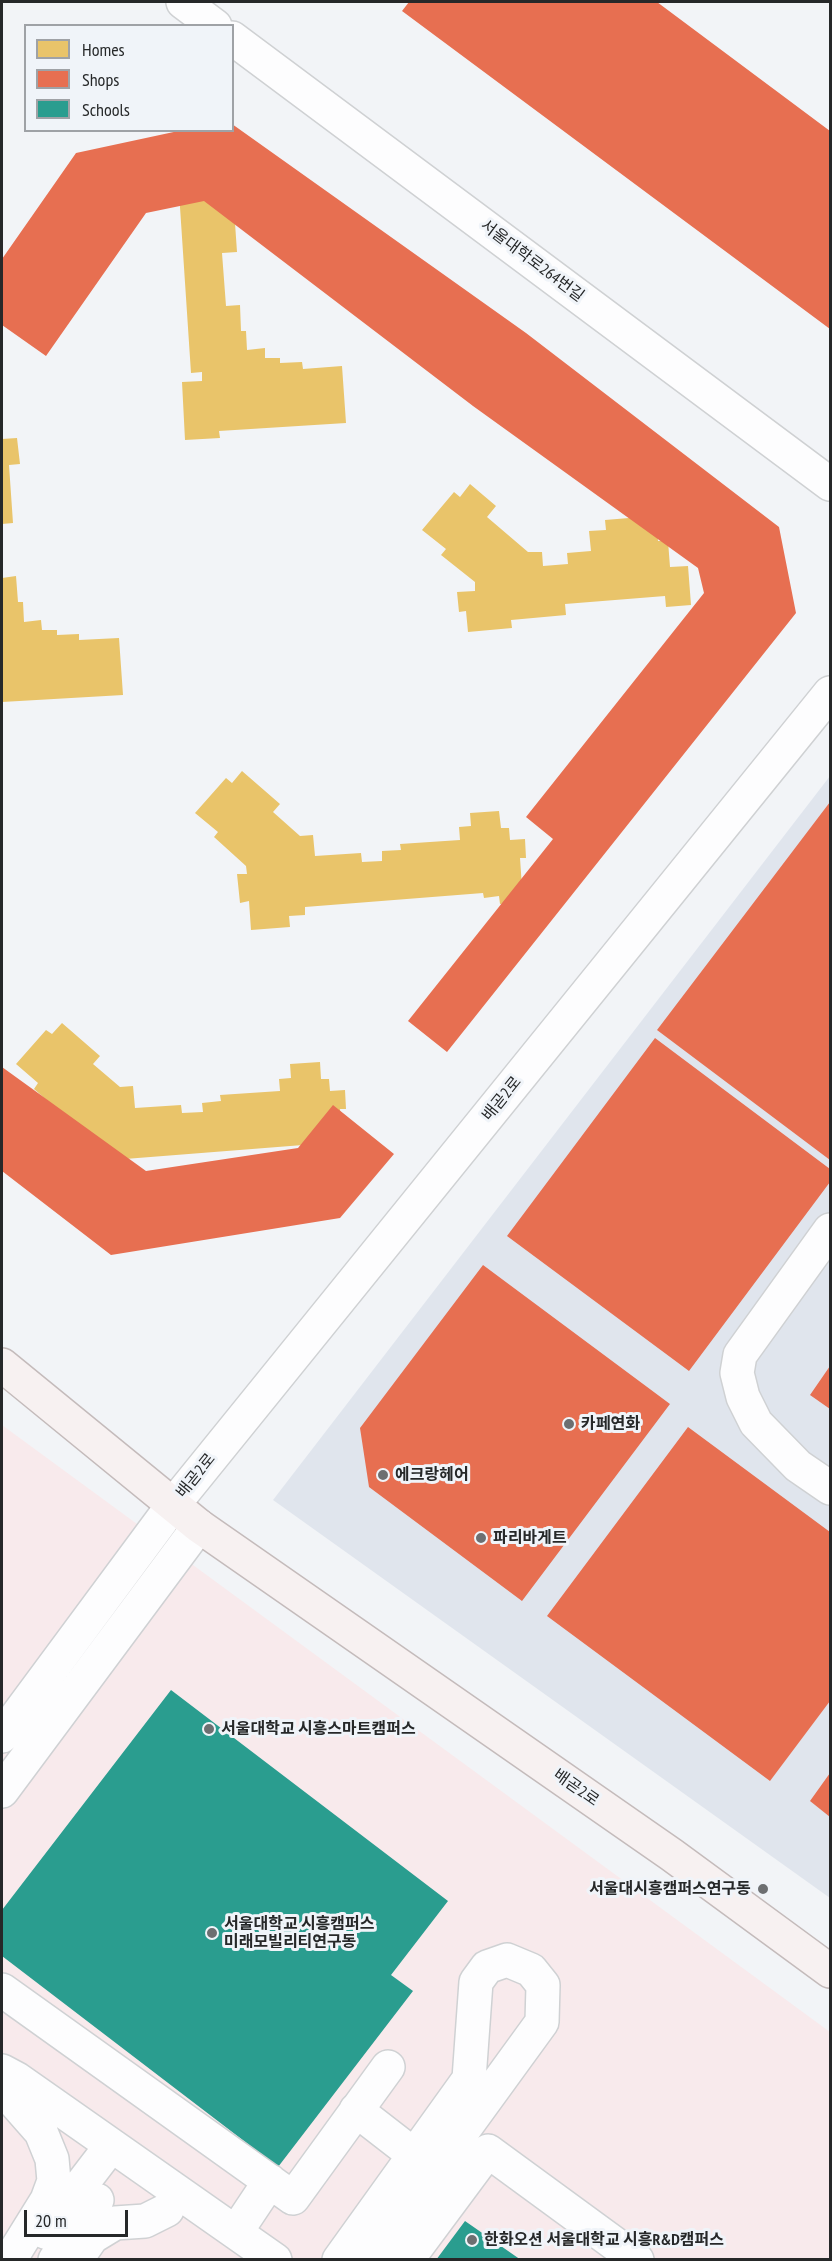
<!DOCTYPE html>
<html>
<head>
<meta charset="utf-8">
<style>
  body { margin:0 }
  #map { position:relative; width:832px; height:2261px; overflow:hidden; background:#f2f4f7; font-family:"PT Sans Narrow",sans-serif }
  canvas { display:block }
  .frame { position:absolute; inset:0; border:3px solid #262829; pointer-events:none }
  .legend { position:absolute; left:24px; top:24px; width:210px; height:108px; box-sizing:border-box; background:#f0f4f9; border:2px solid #9fa2a6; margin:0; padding:8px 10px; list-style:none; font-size:18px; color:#262829 }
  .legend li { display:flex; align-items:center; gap:12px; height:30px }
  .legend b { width:30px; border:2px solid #9fa2a6 }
  .scale { position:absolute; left:24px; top:2210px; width:104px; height:27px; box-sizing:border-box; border:3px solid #262829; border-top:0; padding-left:8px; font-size:18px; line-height:21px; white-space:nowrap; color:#262829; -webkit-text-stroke:4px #f0f4f9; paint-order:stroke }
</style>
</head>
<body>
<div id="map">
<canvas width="832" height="2261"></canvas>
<div class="frame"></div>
<ul class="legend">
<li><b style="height:16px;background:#e9c46a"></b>Homes</li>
<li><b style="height:16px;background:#e76f51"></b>Shops</li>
<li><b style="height:16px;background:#2a9d8f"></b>Schools</li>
</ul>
<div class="scale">20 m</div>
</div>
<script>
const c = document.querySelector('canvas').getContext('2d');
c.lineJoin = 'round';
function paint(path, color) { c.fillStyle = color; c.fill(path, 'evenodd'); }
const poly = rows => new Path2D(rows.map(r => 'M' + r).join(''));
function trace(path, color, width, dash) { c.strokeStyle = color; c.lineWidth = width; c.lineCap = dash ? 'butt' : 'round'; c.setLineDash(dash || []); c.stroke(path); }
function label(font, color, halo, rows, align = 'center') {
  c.font = font + ' "PT Sans Narrow","Noto Sans KR",sans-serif'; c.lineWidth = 6; c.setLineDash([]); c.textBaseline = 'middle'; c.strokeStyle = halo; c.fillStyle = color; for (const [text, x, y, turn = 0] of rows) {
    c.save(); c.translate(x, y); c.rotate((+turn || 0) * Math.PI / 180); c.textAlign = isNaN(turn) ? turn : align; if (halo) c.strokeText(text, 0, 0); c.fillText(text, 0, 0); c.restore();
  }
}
const built = poly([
  [830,776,830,1898,273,1500]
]);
const education = poly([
  [2,1425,830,2032,830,2259,2,2259]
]);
const homes = poly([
  [211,146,212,158,225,157,226,168,241,167,243,193,233,194,237,252,222,253,226,306,240,305,241,331,246,331,247,350,265,348,265,358,280,358,280,363,302,362,303,369,342,366,346,423,219,431,220,438,185,440,182,382,202,381,202,372,191,373,179,192,172,193,170,159,179,159,178,148],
  [17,438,20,464,9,465,13,523,2,524,2,439],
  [470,484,496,506,487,517,528,552,542,552,543,566,568,564,567,553,591,551,589,531,606,530,605,520,641,517,642,527,657,526,658,541,668,541,670,567,688,566,691,605,666,607,665,596,565,604,566,615,511,620,512,628,468,632,466,611,459,612,457,592,475,591,475,582,441,555,446,549,422,530,454,492,460,497],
  [16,576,18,602,23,602,24,622,41,620,42,630,57,630,57,635,79,634,79,640,119,638,123,695,2,702,2,578],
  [242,771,280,804,273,812,300,836,313,835,315,856,361,853,362,862,382,861,382,851,401,850,400,844,460,840,459,827,471,826,470,813,499,811,501,828,509,828,510,840,525,839,526,858,520,858,523,902,500,904,499,896,484,898,483,893,305,907,305,915,289,916,290,927,251,930,249,901,240,903,237,874,247,874,246,866,214,837,218,832,195,813,226,778,232,783],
  [62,1023,100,1056,93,1064,120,1087,133,1086,135,1108,181,1105,182,1113,203,1112,202,1103,221,1101,220,1095,280,1091,279,1079,291,1078,290,1064,320,1062,321,1079,329,1079,330,1091,345,1090,346,1109,340,1109,343,1154,320,1156,320,1148,304,1149,303,1145,125,1159,126,1166,109,1168,110,1179,71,1182,69,1153,60,1154,58,1126,67,1125,66,1117,34,1089,38,1083,16,1064,46,1030,52,1034]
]);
const shops = poly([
  [409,2,657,2,830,131,830,329,402,11],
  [232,124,526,333,779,527,796,613,447,1052,408,1021,553,839,526,817,704,593,698,568,473,406,204,201,146,213,46,356,2,325,2,259,76,153,183,130,232,130],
  [830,802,830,1160,657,1030],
  [655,1038,830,1169,830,1182,689,1371,507,1236],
  [2,1067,146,1171,298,1148,333,1105,394,1154,340,1218,111,1255,2,1171],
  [483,1265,670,1404,522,1601,369,1487,360,1428],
  [830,1366,830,1409,810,1395],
  [688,1427,830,1532,830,1701,770,1781,547,1616],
  [830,1773,830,1817,810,1801]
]);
const schools = poly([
  [171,1690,448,1901,391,1975,413,1991,278,2167,2,1956,2,1910],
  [465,2221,521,2260,436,2260]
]);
const minor = poly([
  [183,2,215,26],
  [232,38,830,484],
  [830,1230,740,1355,737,1373,743,1397,756,1423,798,1466,830,1488],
  [2,1736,173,1505,830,693],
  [2,1791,199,1526],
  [2,1990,293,2198,388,2067],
  [2,2071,17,2079,275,2260],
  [10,2097,41,2132,52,2159,54,2181,47,2200,16,2250,12,2260],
  [356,2110,414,2155],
  [45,2232,111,2146],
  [236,2232,270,2181],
  [55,2260,97,2200],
  [76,2260,92,2237,115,2223,145,2221,167,2210],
  [339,2260,469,2079,476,1982,487,1967,507,1960,531,1970,543,1985,542,2022,369,2260],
  [407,2260,488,2151,637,2260]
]);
const major = poly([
  [2,1365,199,1526,672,1855,830,1971]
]);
const markers = [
  [569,1424,6,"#6d6f71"],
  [383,1475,6,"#6d6f71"],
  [481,1538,6,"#6d6f71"],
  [209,1729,6,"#6d6f71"],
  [763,1889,6,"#6d6f71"],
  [212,1933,6,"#6d6f71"],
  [472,2240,6,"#6d6f71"]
];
const streetNames = [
  ["서울대학로264번길",532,261,37],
  ["배곧2로",502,1099,-51],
  ["배곧2로",196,1476,-51],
  ["배곧2로",576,1788,35]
];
const poiNames = [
  ["카페연화",581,1424],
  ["에크랑헤어",395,1475],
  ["파리바게트",493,1538],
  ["서울대학교 시흥스마트캠퍼스",221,1729],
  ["서울대시흥캠퍼스연구동",751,1889,"right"],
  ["서울대학교 시흥캠퍼스",224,1924],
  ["미래모빌리티연구동",224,1942],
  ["한화오션 서울대학교 시흥R&D캠퍼스",484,2240]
];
paint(built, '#e0e5ed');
paint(education, '#f8eaec');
paint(homes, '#e9c46a');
paint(shops, '#e76f51');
paint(schools, '#2a9d8f');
trace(minor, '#cfd1d3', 36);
trace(major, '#c4bbbb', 36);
trace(minor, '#fdfdfe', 33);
trace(major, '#f7f1f1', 33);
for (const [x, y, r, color] of markers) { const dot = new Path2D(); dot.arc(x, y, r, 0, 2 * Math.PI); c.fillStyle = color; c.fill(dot); trace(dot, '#f0f4f9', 2); }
label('16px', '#262829', '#f0f4f9', streetNames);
label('bold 16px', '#262829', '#f0f4f9', poiNames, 'left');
</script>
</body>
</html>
